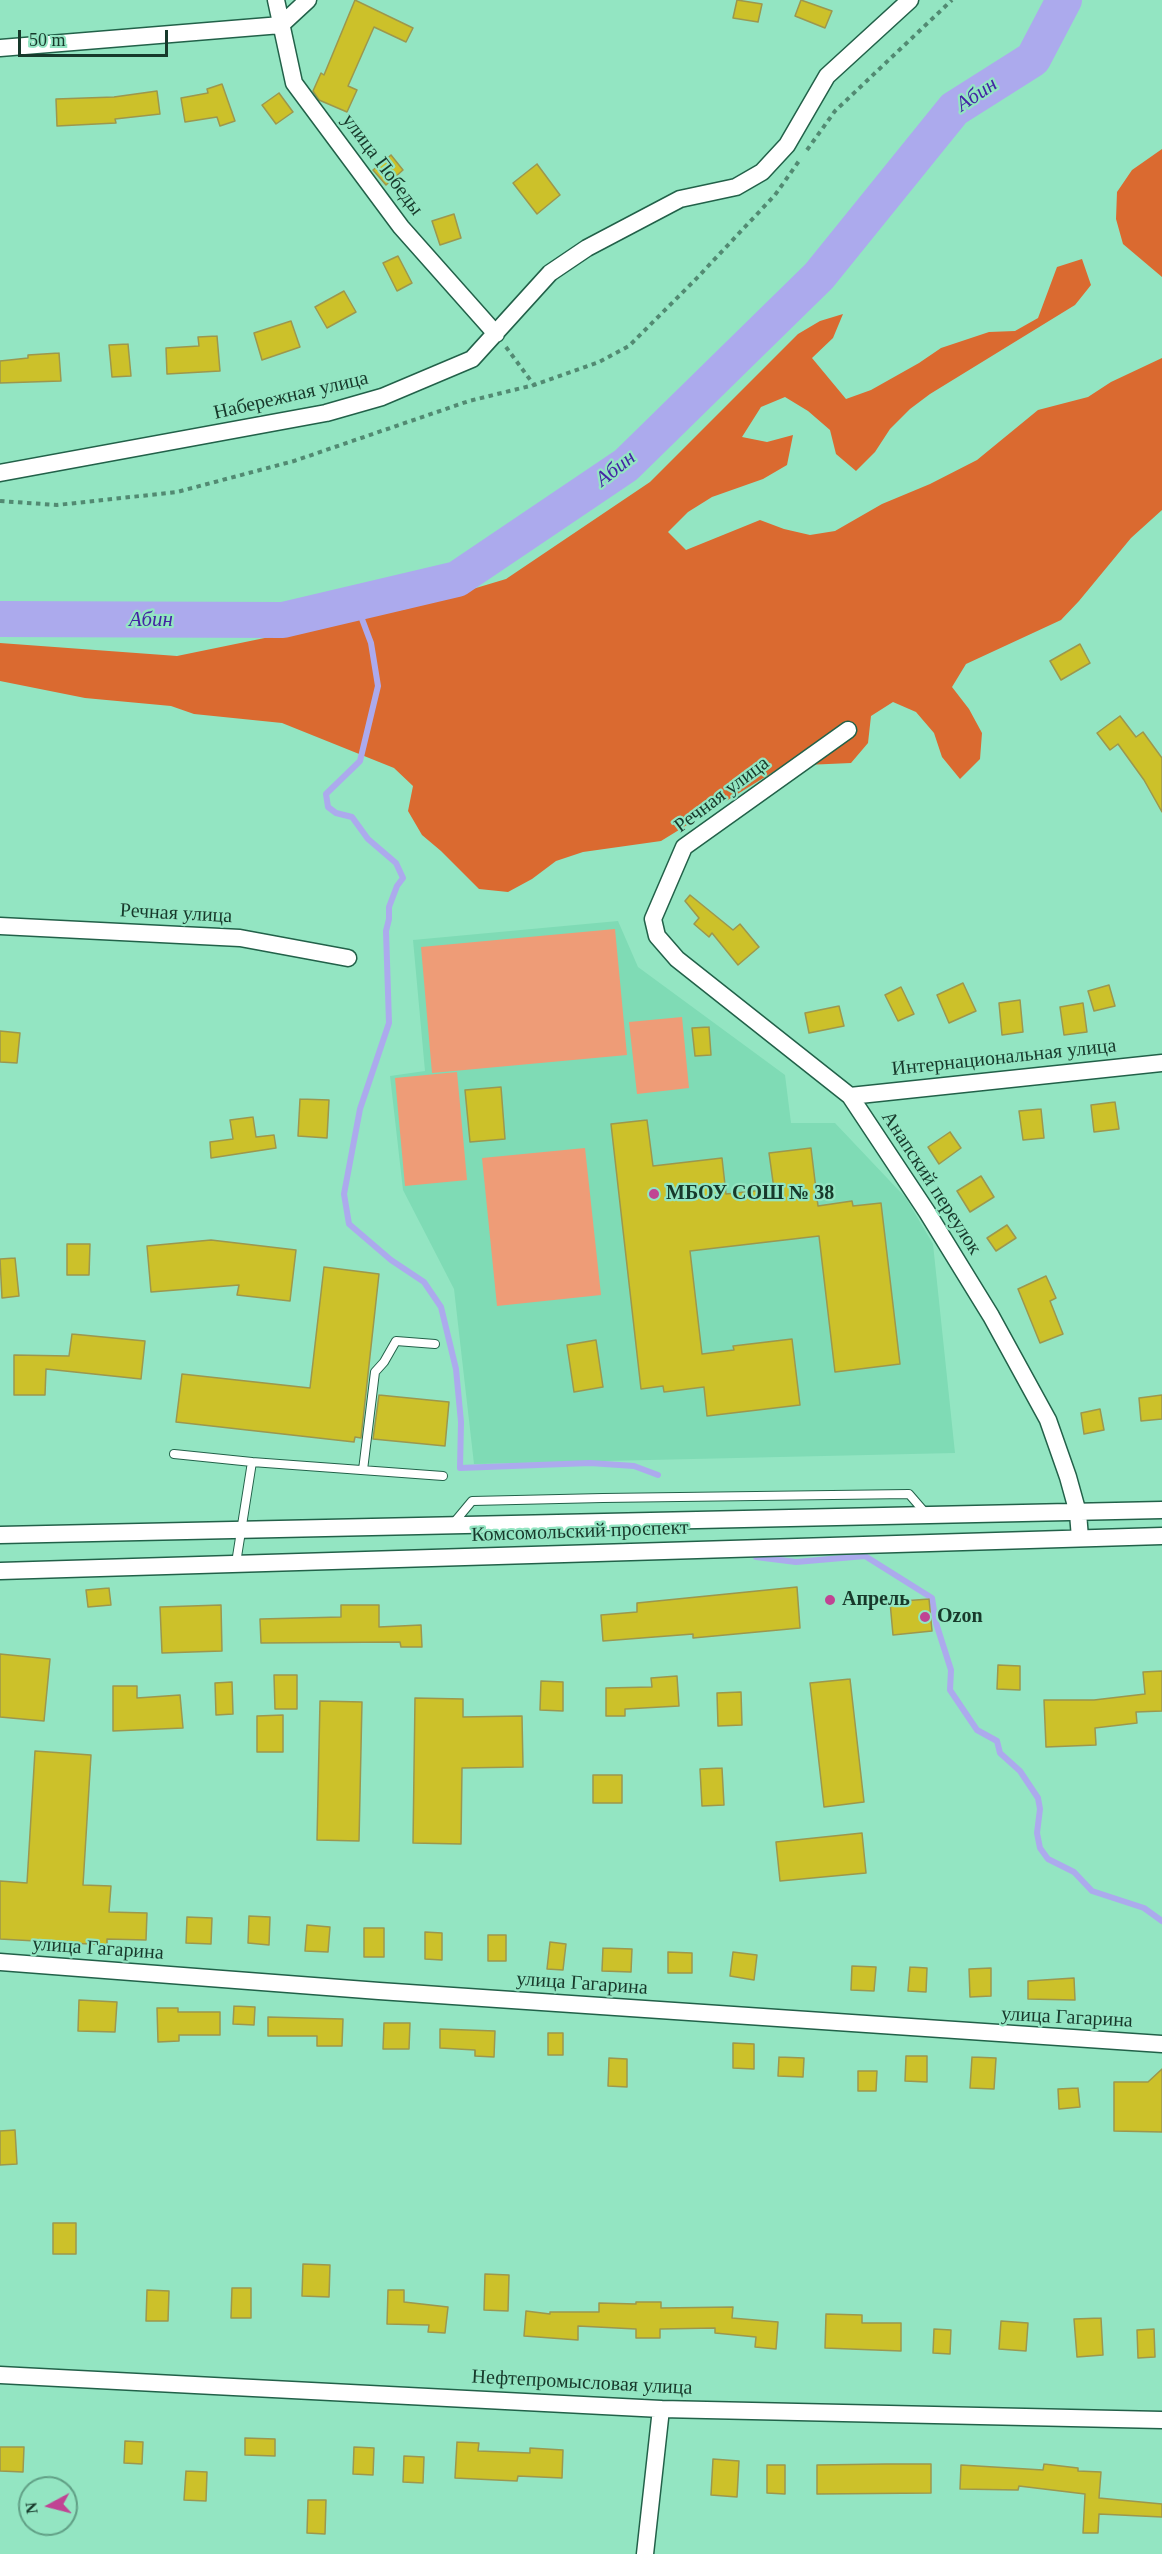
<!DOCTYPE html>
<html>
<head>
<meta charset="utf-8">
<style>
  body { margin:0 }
  #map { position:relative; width:1162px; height:2554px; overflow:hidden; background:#93e5c2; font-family:"Times New Roman",serif }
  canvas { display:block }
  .north { position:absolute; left:18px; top:2476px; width:60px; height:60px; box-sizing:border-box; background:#93e5c2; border:2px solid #61a086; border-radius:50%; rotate:263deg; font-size:16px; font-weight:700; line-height:24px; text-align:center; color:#17392b }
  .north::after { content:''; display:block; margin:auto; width:21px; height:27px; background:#c04493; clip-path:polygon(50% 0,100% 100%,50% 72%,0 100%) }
  .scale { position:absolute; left:18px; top:30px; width:150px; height:27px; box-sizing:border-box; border:3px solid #17392b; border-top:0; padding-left:8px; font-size:18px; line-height:21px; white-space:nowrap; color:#17392b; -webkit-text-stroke:4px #93e5c2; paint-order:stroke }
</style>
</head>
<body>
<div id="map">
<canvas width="1162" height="2554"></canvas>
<div class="north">N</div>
<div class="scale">50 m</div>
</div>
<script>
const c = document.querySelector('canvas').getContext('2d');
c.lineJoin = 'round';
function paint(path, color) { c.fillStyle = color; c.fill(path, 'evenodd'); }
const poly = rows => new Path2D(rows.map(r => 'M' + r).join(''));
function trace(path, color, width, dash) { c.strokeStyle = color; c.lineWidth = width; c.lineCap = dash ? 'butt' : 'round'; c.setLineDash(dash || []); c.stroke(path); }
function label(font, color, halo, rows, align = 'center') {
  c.font = font + ' "Times New Roman",serif'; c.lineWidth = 4.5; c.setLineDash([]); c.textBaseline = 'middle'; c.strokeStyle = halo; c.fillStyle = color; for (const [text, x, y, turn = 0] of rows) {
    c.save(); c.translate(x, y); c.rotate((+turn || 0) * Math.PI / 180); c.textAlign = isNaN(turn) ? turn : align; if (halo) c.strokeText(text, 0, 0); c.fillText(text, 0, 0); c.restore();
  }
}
const built = poly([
  [618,921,638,967,785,1075,791,1123,835,1123,906,1198,933,1244,955,1453,474,1464,454,1289,403,1190,390,1076,425,1071,413,940]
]);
const green = poly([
  [615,929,627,1055,432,1073,421,947],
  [682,1017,689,1088,637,1094,629,1022],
  [457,1072,467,1180,405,1186,395,1078],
  [585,1148,601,1295,497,1306,482,1158]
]);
const forest = poly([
  [1162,149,1162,277,1123,244,1116,219,1117,192,1132,170],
  [1082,259,1091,285,1075,305,930,394,910,409,890,429,875,452,856,471,836,454,830,430,808,411,785,397,761,407,742,437,767,442,793,435,787,465,763,479,712,497,688,512,668,532,686,550,760,520,784,529,810,535,835,531,882,504,930,484,977,460,1038,410,1088,397,1111,382,1162,358,1162,510,1131,538,1079,601,1061,620,966,664,952,687,969,709,982,733,980,759,960,779,942,757,934,733,916,712,893,702,871,716,868,743,851,763,783,766,661,841,583,852,556,861,532,879,508,892,479,889,441,851,422,835,408,811,413,786,394,768,282,723,194,714,171,706,85,698,0,681,0,643,177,656,406,609,506,579,650,482,798,334,820,321,843,314,833,338,812,358,846,399,871,390,919,363,941,348,989,332,1015,331,1038,318,1057,267]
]);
const stream = poly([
  [356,603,371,643,378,686,360,761,326,794,328,807,336,813,352,817,368,839,396,863,403,878,397,886,389,907,389,919,386,931,389,1023,360,1109,344,1194,349,1224,391,1260,424,1282,441,1307,456,1369,461,1422,460,1468,590,1463,634,1466,658,1475],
  [756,1557,796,1562,865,1556,932,1598,936,1623,951,1670,950,1690,977,1730,997,1741,1000,1753,1020,1771,1038,1798,1040,1809,1037,1833,1040,1848,1048,1859,1074,1872,1092,1891,1144,1908,1162,1921]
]);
const river = poly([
  [0,619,283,620,457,579,626,465,819,276,954,109,1033,59,1064,0]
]);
const building = poly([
  [355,0,413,28,406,42,374,27,348,86,357,90,347,112,319,100,313,91,321,73,324,75,355,0],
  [737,0,762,4,758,22,733,18,737,0],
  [801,0,832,11,825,28,795,16,801,0],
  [222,84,235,121,220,126,217,117,185,122,181,98,208,93,207,89,222,84],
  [157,91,160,114,115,119,116,123,57,126,56,99,114,97,157,91],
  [279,93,293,112,276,124,262,105,279,93],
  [391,155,403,170,386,185,373,170,391,155],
  [537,164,560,195,537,214,513,183,537,164],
  [454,214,461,238,440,245,432,221,454,214],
  [398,256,412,283,397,291,383,263,398,256],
  [344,291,356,312,327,328,315,307,344,291],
  [291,321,300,347,262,360,254,333,291,321],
  [217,336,220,371,167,374,166,348,199,346,198,337,217,336],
  [128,344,131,376,112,377,109,345,128,344],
  [59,353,61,381,0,383,0,361,28,358,28,355,59,353],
  [1080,644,1090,663,1061,680,1050,661,1080,644],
  [1120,716,1136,737,1143,732,1162,758,1162,812,1144,780,1118,744,1110,750,1097,733,1120,716],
  [690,895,733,930,740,924,759,947,738,965,712,933,709,937,694,924,699,918,685,901,690,895],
  [963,983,976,1011,949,1023,937,995,963,983],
  [1109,985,1115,1006,1094,1011,1088,991,1109,985],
  [901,987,914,1014,898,1021,885,995,901,987],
  [1020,1000,1023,1032,1002,1035,999,1003,1020,1000],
  [1083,1003,1087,1032,1064,1035,1060,1007,1083,1003],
  [839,1006,844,1026,809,1033,805,1013,839,1006],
  [709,1027,711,1055,695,1056,692,1028,709,1027],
  [0,1031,20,1033,17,1063,0,1062,0,1031],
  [501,1087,505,1139,470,1142,465,1090,501,1087],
  [300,1099,329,1100,327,1138,298,1136,300,1099],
  [1115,1102,1119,1129,1094,1132,1091,1105,1115,1102],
  [1041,1109,1044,1138,1023,1140,1019,1111,1041,1109],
  [253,1117,256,1137,274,1135,276,1148,211,1158,210,1142,233,1139,230,1120,253,1117],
  [647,1120,653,1166,722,1158,726,1194,774,1189,769,1153,811,1148,818,1206,852,1201,853,1206,881,1203,900,1364,835,1372,819,1236,690,1251,702,1354,734,1350,733,1346,792,1339,800,1405,707,1416,704,1387,664,1392,663,1386,641,1389,611,1124,647,1120],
  [950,1132,961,1148,939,1164,928,1147,950,1132],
  [981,1176,994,1197,970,1212,957,1191,981,1176],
  [1007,1225,1016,1238,996,1251,987,1238,1007,1225],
  [211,1240,296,1250,290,1301,237,1295,239,1285,151,1292,147,1246,211,1240],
  [67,1244,90,1244,89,1275,67,1275,67,1244],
  [15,1258,19,1296,2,1298,0,1259,15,1258],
  [324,1267,379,1274,361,1438,355,1437,354,1442,176,1422,182,1374,310,1388,324,1267],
  [1046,1276,1056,1298,1050,1301,1063,1334,1040,1343,1018,1289,1046,1276],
  [72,1334,145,1341,141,1379,46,1369,45,1395,14,1395,14,1355,69,1356,72,1334],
  [596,1340,603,1387,574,1392,567,1345,596,1340],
  [379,1395,449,1402,445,1446,373,1439,379,1395],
  [1162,1395,1162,1419,1141,1421,1139,1398,1162,1395],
  [1100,1409,1104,1430,1084,1434,1081,1413,1100,1409],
  [797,1587,800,1628,693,1638,693,1634,603,1641,601,1615,637,1612,637,1603,797,1587],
  [109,1588,111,1605,88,1607,86,1590,109,1588],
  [929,1599,932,1631,893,1635,890,1602,929,1599],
  [221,1605,222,1651,162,1653,160,1607,221,1605],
  [341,1605,379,1605,379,1627,421,1625,422,1647,401,1647,400,1642,261,1643,260,1619,341,1617,341,1605],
  [0,1654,50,1659,44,1721,0,1717,0,1654],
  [998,1665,1020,1666,1020,1690,997,1689,998,1665],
  [1162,1671,1162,1711,1136,1712,1137,1723,1095,1728,1096,1745,1046,1747,1044,1700,1094,1700,1145,1694,1143,1672,1162,1671],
  [274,1675,297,1675,297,1709,275,1709,274,1675],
  [677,1676,679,1706,625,1709,625,1716,606,1716,606,1688,652,1687,651,1678,677,1676],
  [850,1679,864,1802,824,1807,810,1683,850,1679],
  [541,1681,563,1682,563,1711,540,1710,541,1681],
  [232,1682,233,1714,216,1715,215,1683,232,1682],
  [113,1686,137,1686,137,1698,180,1695,183,1728,113,1731,113,1686],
  [741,1692,742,1725,718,1726,717,1693,741,1692],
  [415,1698,463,1699,463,1717,522,1716,523,1767,462,1768,461,1844,413,1843,415,1698],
  [320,1701,362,1702,359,1841,317,1840,320,1701],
  [283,1715,283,1752,257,1752,257,1716,283,1715],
  [35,1751,91,1755,83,1885,111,1886,109,1912,147,1913,146,1940,107,1939,107,1945,0,1939,0,1881,27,1883,35,1751],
  [722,1768,724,1805,702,1806,700,1769,722,1768],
  [593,1775,622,1775,622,1803,593,1803,593,1775],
  [862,1833,866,1873,780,1881,776,1842,862,1833],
  [249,1916,270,1917,269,1945,248,1943,249,1916],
  [187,1917,212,1918,211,1944,186,1943,187,1917],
  [307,1925,330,1927,328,1952,305,1951,307,1925],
  [364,1928,384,1928,384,1957,364,1957,364,1928],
  [425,1932,442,1933,442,1960,425,1959,425,1932],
  [488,1935,506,1935,506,1961,488,1961,488,1935],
  [550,1942,566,1944,563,1970,547,1969,550,1942],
  [603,1948,632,1949,631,1972,602,1971,603,1948],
  [668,1952,692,1953,692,1973,668,1973,668,1952],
  [733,1952,757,1955,754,1980,730,1976,733,1952],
  [852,1966,876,1967,874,1991,851,1990,852,1966],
  [910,1967,927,1968,926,1992,908,1991,910,1967],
  [991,1968,991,1996,970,1997,969,1969,991,1968],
  [1074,1978,1075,2000,1028,1999,1028,1981,1074,1978],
  [79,2000,117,2002,115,2032,78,2031,79,2000],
  [234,2006,255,2007,254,2025,233,2024,234,2006],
  [157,2008,178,2008,178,2012,220,2012,220,2035,179,2035,179,2041,158,2042,157,2008],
  [268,2017,343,2019,342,2046,317,2046,317,2036,268,2036,268,2017],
  [384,2023,410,2023,409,2049,383,2049,384,2023],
  [440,2029,495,2031,494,2057,475,2056,475,2050,440,2048,440,2029],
  [548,2033,563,2033,563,2055,548,2055,548,2033],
  [733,2043,754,2044,754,2069,733,2068,733,2043],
  [906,2056,927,2056,927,2082,905,2081,906,2056],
  [779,2057,804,2058,803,2077,778,2076,779,2057],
  [972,2057,996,2058,994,2089,970,2088,972,2057],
  [609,2058,627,2059,627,2087,608,2086,609,2058],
  [1162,2069,1162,2132,1114,2131,1114,2082,1148,2082,1162,2069],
  [858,2071,877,2071,876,2091,858,2091,858,2071],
  [1078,2088,1080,2107,1059,2109,1058,2089,1078,2088],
  [15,2130,17,2164,0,2165,0,2131,15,2130],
  [53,2223,76,2223,76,2254,53,2254,53,2223],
  [303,2264,330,2265,329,2297,302,2296,303,2264],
  [485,2274,509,2275,508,2311,484,2310,485,2274],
  [232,2288,251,2288,251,2318,231,2318,232,2288],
  [147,2290,169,2291,168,2321,146,2321,147,2290],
  [388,2290,404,2290,404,2302,448,2307,445,2333,428,2332,429,2325,387,2324,388,2290],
  [636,2302,661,2302,661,2308,733,2307,732,2318,778,2322,776,2349,755,2347,756,2337,715,2333,715,2328,660,2329,660,2338,636,2338,636,2329,578,2326,578,2340,524,2336,526,2311,550,2314,550,2312,599,2312,599,2303,636,2304,636,2302],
  [826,2314,862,2315,862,2323,901,2323,901,2351,825,2348,826,2314],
  [1101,2318,1103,2355,1077,2357,1074,2319,1101,2318],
  [1001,2321,1028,2323,1026,2351,999,2349,1001,2321],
  [934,2329,951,2330,950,2354,933,2353,934,2329],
  [1154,2329,1155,2357,1138,2358,1137,2330,1154,2329],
  [245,2438,275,2439,275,2456,245,2455,245,2438],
  [125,2441,143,2442,142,2464,124,2463,125,2441],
  [457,2442,479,2443,478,2451,530,2453,530,2448,563,2450,562,2478,518,2476,517,2481,455,2478,457,2442],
  [0,2447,24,2447,23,2472,0,2471,0,2447],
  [354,2447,374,2448,373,2475,353,2474,354,2447],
  [404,2456,424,2457,423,2483,403,2482,404,2456],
  [713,2459,739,2461,737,2497,711,2495,713,2459],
  [886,2464,931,2464,931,2493,817,2494,817,2465,886,2464],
  [1044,2464,1078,2468,1078,2471,1101,2472,1099,2498,1162,2504,1162,2517,1099,2514,1098,2533,1083,2533,1085,2494,1019,2486,1018,2490,960,2489,961,2465,1043,2470,1044,2464],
  [767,2465,785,2465,785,2494,767,2493,767,2465],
  [186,2471,207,2472,206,2501,184,2500,186,2471],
  [308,2500,326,2500,325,2534,307,2533,308,2500]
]);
const path = poly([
  [807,150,835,111,952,0],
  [506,347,534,385],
  [0,501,57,505,177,492,294,461,469,401,534,385,599,362,629,346,696,279,775,195,799,161]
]);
const lane = poly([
  [174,1454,252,1462,236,1563],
  [252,1462,443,1476],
  [363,1470,375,1372,384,1362,396,1341,435,1344],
  [452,1525,472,1501,603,1498,909,1494,928,1516]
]);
const street = poly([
  [276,0,294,83,401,227,496,334],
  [0,48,281,25,308,0],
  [0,473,326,413,382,397,472,359,550,273,587,248,680,199,736,187,762,172,787,145,827,76,910,0],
  [848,730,684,847,653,919,657,936,677,959,850,1096,927,1212,991,1316,1048,1420,1068,1477,1078,1513,1080,1538],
  [0,926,240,938,348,958],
  [850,1096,1162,1063],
  [0,1535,1162,1510],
  [0,1571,1162,1536],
  [0,1962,379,1991,1162,2044],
  [0,2375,661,2409,1162,2420],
  [645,2554,661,2409]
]);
const markers = [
  [654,1194,6,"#c04493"],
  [830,1600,6,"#c04493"],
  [925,1617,6,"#c04493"]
];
const streetNames = [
  ["улица Победы",382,165,53],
  ["Набережная улица",291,396,-13],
  ["Речная улица",722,795,-37],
  ["Речная улица",176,914,3],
  ["Интернациональная улица",1004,1058,-6],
  ["Анапский переулок",931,1183,57],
  ["Комсомольский проспект",580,1532,-2],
  ["улица Гагарина",98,1949,4],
  ["улица Гагарина",582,1984,4],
  ["улица Гагарина",1067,2018,3],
  ["Нефтепромысловая улица",582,2383,3]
];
const poiNames = [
  ["МБОУ СОШ № 38",666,1194],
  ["Апрель",842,1600],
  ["Ozon",937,1617]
];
const waterNames = [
  ["Абин",977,95,-34],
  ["Абин",616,469,-38],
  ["Абин",151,620]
];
paint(built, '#7fdbb5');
paint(green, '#ee9c77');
paint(forest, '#da6a30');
trace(stream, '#acaaed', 6);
trace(river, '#acaaed', 36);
paint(building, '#ccc12a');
trace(building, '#9c974e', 1.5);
trace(lane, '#226149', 10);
trace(street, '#226149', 19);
trace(path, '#528a72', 4, [4.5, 4.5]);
trace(lane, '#fff', 8);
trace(street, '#fff', 16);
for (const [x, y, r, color] of markers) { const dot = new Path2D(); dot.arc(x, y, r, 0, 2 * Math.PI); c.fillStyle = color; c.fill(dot); trace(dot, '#93e5c2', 2); }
label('20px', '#17392b', '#93e5c2', streetNames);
label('bold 20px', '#17392b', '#93e5c2', poiNames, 'left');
label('italic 21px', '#4324a3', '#93e5c2', waterNames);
</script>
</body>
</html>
